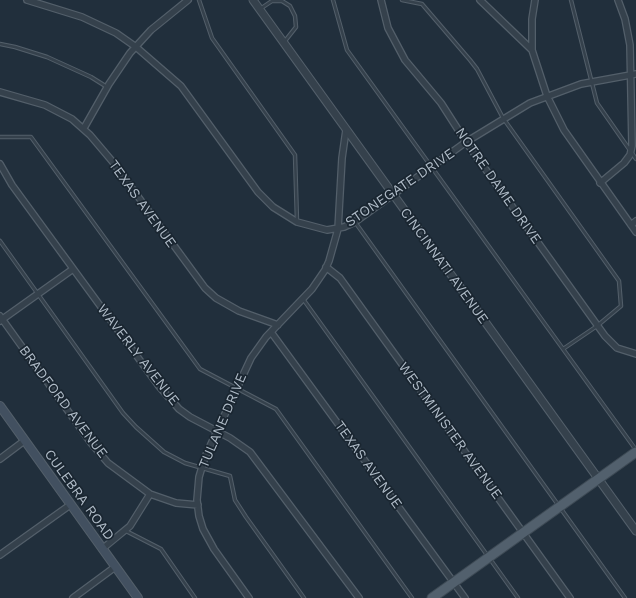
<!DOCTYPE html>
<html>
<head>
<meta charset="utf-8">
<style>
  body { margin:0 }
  canvas { display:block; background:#212f3c }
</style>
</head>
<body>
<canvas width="636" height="598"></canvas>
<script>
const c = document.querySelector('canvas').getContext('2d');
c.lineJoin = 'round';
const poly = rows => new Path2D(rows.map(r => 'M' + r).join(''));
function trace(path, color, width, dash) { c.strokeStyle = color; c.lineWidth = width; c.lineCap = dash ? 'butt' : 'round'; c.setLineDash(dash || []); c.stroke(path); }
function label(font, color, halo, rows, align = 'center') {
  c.font = font + ' "Work Sans",sans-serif'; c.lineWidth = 3.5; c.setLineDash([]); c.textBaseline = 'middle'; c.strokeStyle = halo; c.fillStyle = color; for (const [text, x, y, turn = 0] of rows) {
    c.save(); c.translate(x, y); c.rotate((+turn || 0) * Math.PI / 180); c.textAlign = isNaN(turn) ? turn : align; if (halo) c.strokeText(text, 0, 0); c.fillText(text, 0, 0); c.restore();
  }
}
const service = poly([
  [199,0,212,38,295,155,297,221],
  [333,0,347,50,636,450],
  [402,0,422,4,470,60,477,69,503,118,619,281,621,306,597,326,563,349],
  [571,0,597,103,636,159],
  [260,9,272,1,282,1,290,6,295,16,296,27,285,41],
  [0,44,15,47,47,57,91,77,107,87],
  [0,137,31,137,200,369,276,409,412,598],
  [355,222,625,598],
  [0,241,123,413,136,427,164,452,185,463,230,476,235,500,246,517,304,598],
  [303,299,487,555],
  [126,531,161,549,195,598],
  [490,559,518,598]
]);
const minor = poly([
  [27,0,82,17,116,33,136,47,181,86,258,192,273,207,297,222,327,230,344,227,355,222,466,142,530,103,581,84,636,74],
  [381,0,388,28,405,60,441,103,466,142,605,336,617,348,636,354],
  [480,0,532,50,547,96,564,130,636,232],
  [532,50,532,19,535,0],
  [0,92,45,105,72,119,90,135,112,161,205,288,216,298,239,311,278,325],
  [84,128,109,84,130,53,151,30,188,0],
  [0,164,12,185,158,385,179,409,190,417,230,438,250,452,359,598],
  [600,183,624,163,630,155,632,146,630,45,625,19,618,0],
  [631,225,636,221],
  [326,267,340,278,570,598],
  [0,316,91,443,108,463,150,494,176,503,198,505],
  [0,321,73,269],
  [271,332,465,598],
  [0,459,24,441],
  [102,549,130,526,150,494],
  [0,555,70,505],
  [73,598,115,567],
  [249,598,214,549,203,529,199,516,197,500,199,477,205,457,251,358,266,337,312,289,325,270,329,261,338,229,342,158,346,130]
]);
const tertiary = poly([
  [253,0,636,531]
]);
const secondary = poly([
  [0,406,138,598]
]);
const primary = poly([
  [432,598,636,452]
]);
const streetNames = [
  ["NOTRE DAME DRIVE",498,186,55],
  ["STONEGATE DRIVE",400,188,-34],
  ["TEXAS AVENUE",142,204,54],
  ["CINCINNATI AVENUE",444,266,54],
  ["WAVERLY AVENUE",138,355,52],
  ["BRADFORD AVENUE",63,402,53],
  ["TULANE DRIVE",223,421,-67],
  ["WESTMINISTER AVENUE",450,431,54],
  ["TEXAS AVENUE",368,465,54],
  ["CULEBRA ROAD",79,495,54]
];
trace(service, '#535f6a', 4.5);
trace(minor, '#535f6a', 8);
trace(tertiary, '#535f6a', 9);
trace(secondary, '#535f6a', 10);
trace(primary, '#3e4a55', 11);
trace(service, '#35414c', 2.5);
trace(minor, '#35414c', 5.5);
trace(tertiary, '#35414c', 7);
trace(secondary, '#425060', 8);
trace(primary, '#52606d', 9);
label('14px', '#b0bcc8', '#1a2631', streetNames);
</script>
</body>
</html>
